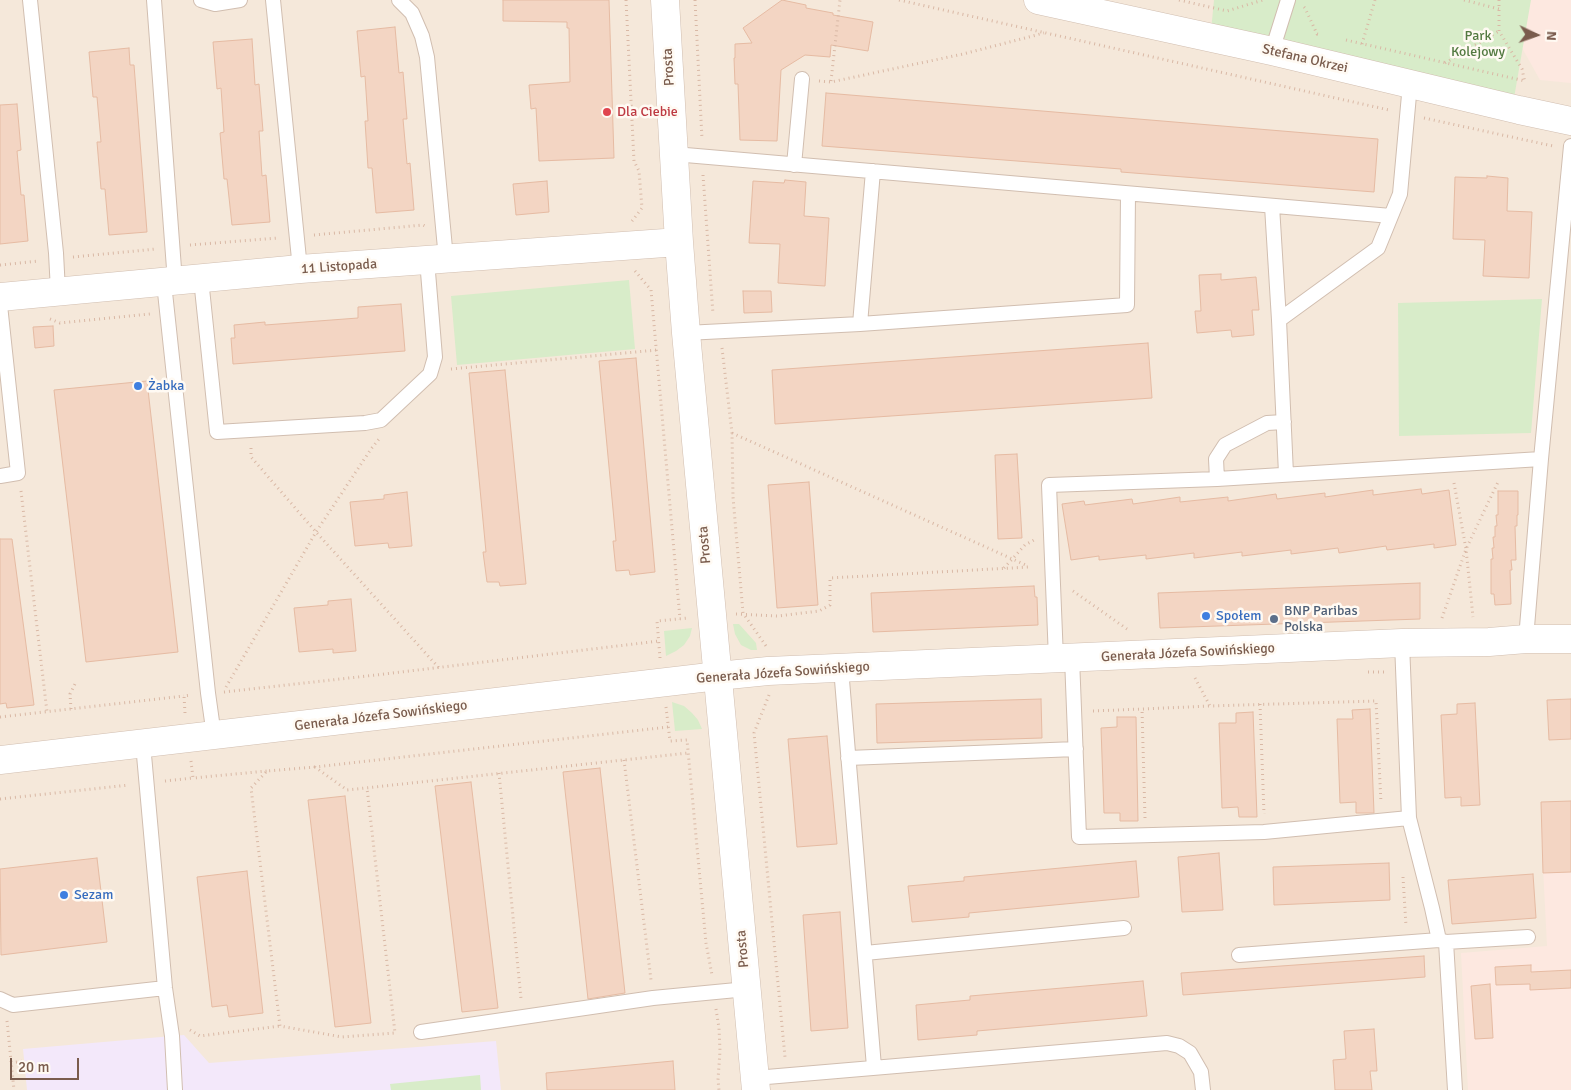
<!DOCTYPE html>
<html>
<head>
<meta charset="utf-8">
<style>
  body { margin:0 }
  #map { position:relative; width:1571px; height:1090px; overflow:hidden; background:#fdf6ec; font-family:Signika,sans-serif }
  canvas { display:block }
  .north { position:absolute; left:1511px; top:10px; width:50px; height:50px; -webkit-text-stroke:4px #fffaf3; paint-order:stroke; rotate:93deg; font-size:14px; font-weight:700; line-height:20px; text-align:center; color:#7a5c4d }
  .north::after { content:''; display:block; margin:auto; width:18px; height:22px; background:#7a5c4d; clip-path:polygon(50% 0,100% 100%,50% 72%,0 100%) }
  .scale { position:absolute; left:10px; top:1058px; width:69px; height:22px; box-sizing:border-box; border:2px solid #7a5c4d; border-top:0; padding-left:6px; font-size:15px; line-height:18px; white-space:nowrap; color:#7a5c4d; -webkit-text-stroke:4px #fffaf3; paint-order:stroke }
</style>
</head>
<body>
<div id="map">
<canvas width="1571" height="1090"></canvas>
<div class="north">N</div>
<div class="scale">20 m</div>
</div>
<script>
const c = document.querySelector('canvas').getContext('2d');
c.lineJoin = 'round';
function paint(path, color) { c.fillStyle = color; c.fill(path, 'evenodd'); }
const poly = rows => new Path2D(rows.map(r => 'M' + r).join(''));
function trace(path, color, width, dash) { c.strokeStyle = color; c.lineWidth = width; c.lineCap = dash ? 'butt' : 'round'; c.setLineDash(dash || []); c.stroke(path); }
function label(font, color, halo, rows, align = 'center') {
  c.font = font + ' Signika,sans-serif'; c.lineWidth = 5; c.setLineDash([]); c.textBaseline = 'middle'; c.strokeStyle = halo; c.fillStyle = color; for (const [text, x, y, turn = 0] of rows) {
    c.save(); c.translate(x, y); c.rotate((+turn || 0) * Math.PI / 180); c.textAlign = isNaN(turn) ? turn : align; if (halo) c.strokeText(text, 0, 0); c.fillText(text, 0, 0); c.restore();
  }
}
const residential = poly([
  [0,0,1571,0,1571,1090,0,1090]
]);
const commercial = poly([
  [1511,0,1571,0,1571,83,1540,80,1512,30],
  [1571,825,1571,1090,1468,1090,1461,953,1547,946,1541,827]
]);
const education = poly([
  [184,1035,209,1063,496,1041,501,1090,27,1090,23,1049]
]);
const green = poly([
  [1214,0,1531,0,1514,98,1211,31],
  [629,280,635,349,457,365,451,296],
  [1542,299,1531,433,1399,436,1398,303],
  [733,624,739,624,756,643,757,650,751,650,741,645,735,634],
  [692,628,690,636,684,645,676,651,666,656,664,631],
  [672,702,684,706,692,713,698,720,702,729,675,731],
  [480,1075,481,1090,391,1090,390,1084]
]);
const building = poly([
  [503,0,609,0,614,158,539,161,536,108,531,109,529,85,570,82,569,28,567,28,567,22,503,21,503,0],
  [782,0,806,5,806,8,833,13,833,15,873,22,868,51,831,45,830,57,805,55,781,70,777,141,740,140,738,84,735,84,734,58,735,58,735,44,752,43,743,28,782,0],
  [395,27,399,73,403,72,407,119,403,119,407,164,410,163,414,210,376,213,372,168,368,168,365,121,368,121,365,76,361,77,357,31,395,27],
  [252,39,255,85,259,84,263,131,259,131,262,176,266,175,270,222,232,225,227,179,224,179,220,133,224,132,221,88,217,89,213,42,252,39],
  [129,48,130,65,134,65,147,232,109,235,105,189,101,189,97,142,101,142,97,97,93,97,89,52,129,48],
  [826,93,1378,139,1374,192,1121,172,1121,169,822,146,826,93],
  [17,104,21,150,17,151,21,195,24,195,28,241,0,244,0,105,17,104],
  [1487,176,1508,178,1507,211,1532,212,1529,278,1483,276,1485,240,1453,239,1455,177,1487,178,1487,176],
  [785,180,806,182,804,216,829,218,825,286,778,283,780,244,749,243,753,181,784,183,785,180],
  [547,181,549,212,516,215,513,184,547,181],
  [1221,274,1221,280,1256,277,1259,310,1252,310,1254,335,1232,337,1231,330,1197,333,1195,311,1201,311,1199,275,1221,274],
  [743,291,771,291,772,312,744,313,743,291],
  [401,304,405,351,233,364,231,338,235,338,234,325,265,322,265,325,358,318,358,307,401,304],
  [53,326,54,346,35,348,33,327,53,326],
  [1148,343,1152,398,775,424,772,370,1148,343],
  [636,358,655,572,630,575,629,570,616,571,613,541,616,541,599,361,636,358],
  [505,370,526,584,500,586,499,582,487,582,483,552,486,552,469,373,505,370],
  [147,381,178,652,86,662,54,390,147,381],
  [1017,454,1022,538,998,539,995,455,1017,454],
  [809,482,818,605,777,608,768,485,809,482],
  [1421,489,1422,494,1449,490,1456,545,1434,548,1434,544,1387,550,1386,546,1339,553,1338,548,1291,554,1291,550,1242,556,1242,552,1194,558,1194,553,1146,559,1146,555,1099,560,1099,556,1071,560,1062,504,1084,501,1085,505,1132,499,1133,504,1180,497,1180,502,1228,497,1228,501,1276,494,1277,499,1325,493,1325,497,1373,490,1373,495,1421,489],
  [1498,491,1518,491,1518,515,1517,515,1517,526,1515,526,1516,560,1511,560,1512,570,1510,570,1511,604,1495,605,1494,594,1491,594,1491,559,1493,559,1492,548,1494,548,1493,537,1495,537,1495,526,1497,526,1496,515,1498,515,1498,491],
  [407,492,412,546,389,548,388,543,355,546,350,502,384,499,384,495,407,492],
  [0,539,12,539,34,705,7,708,6,703,0,704,0,539],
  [1420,583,1420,619,1160,628,1158,593,1420,583],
  [1034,586,1035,597,1037,597,1038,625,873,632,871,593,1034,586],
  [351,599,356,651,333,653,333,649,299,652,294,608,328,605,328,601,351,599],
  [1041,699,1042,738,877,743,876,704,1041,699],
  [1571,699,1571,739,1549,740,1547,700,1571,699],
  [1475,703,1480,805,1461,806,1461,797,1445,798,1441,715,1457,714,1457,704,1475,703],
  [1370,709,1374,813,1356,813,1356,802,1340,803,1337,719,1353,719,1352,710,1370,709],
  [1253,712,1257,817,1239,817,1238,807,1222,808,1219,723,1236,723,1236,713,1253,712],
  [1117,717,1136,717,1138,821,1120,821,1120,813,1104,813,1101,728,1117,727,1117,717],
  [827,736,837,844,797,847,788,739,827,736],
  [600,768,625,993,588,999,563,772,600,768],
  [471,782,498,1008,462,1012,435,786,471,782],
  [345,796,371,1023,335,1027,308,800,345,796],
  [1571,801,1571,872,1543,873,1541,802,1571,801],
  [1219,853,1223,910,1182,912,1178,857,1219,853],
  [97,858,107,942,1,955,0,869,97,858],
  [1136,861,1139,897,969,913,969,917,912,922,908,886,964,881,964,877,1136,861],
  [1389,863,1390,900,1274,905,1273,867,1389,863],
  [247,871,263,1013,229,1017,227,1005,212,1007,197,877,247,871],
  [1533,874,1536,918,1452,924,1448,880,1533,874],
  [840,912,848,1028,811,1031,803,915,840,912],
  [1424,956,1425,977,1183,995,1181,973,1424,956],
  [1531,965,1531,972,1571,970,1571,988,1530,990,1530,984,1496,985,1495,967,1531,965],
  [1143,981,1147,1016,977,1031,977,1035,918,1040,916,1005,970,1000,970,996,1143,981],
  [1490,984,1493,1038,1475,1039,1471,986,1490,984],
  [1374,1029,1377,1071,1370,1071,1372,1090,1335,1090,1333,1060,1346,1059,1344,1031,1374,1029],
  [673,1061,675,1090,547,1090,546,1073,673,1061]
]);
const path = poly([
  [626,0,634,161,639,171,642,208,632,221],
  [695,0,702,139],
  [899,0,1389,110],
  [1179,0,1227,11,1263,0],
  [1464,0,1499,9],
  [1499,0,1499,31,1522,69,1525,83],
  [1304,7,1305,8,1317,34,1321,35],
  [1346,40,1525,81],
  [1362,44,1375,0],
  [1445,63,1499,31],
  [819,81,831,82,963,54,1044,33],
  [831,81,840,0],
  [1424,118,1553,146],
  [703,175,713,314],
  [314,235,423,225,425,226],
  [190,245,278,238],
  [73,257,156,249],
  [0,265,39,261],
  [635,271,651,290,680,619],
  [50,319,60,323,150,314],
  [722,348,732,433,733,497,743,613,766,646],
  [451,369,657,350],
  [732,433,1028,566],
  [251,448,251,457,316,532,439,668],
  [1454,483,1466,549,1473,617],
  [21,491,47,712],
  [1004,568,1025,545,1034,540],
  [1073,591,1127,629],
  [736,614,778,616,819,611,830,605,830,578,1029,567],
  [1442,618,1466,549,1499,480],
  [660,658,657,621,688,618],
  [1368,672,1384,672],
  [1195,678,1210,706,1376,701,1381,803],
  [226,687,316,532,371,449,379,439],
  [224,692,376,675,659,641],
  [769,695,754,733,785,1057],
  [1260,704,1264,814],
  [666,707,670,741,687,740,706,943,712,975],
  [71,709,70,694,76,682],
  [1093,711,1142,709],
  [185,713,184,696,191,695],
  [0,717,184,696],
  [668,727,315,767,347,790,688,753],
  [624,760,651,980],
  [191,761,193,778,267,771],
  [315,767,267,771,251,788,280,1026,342,1037,395,1033,367,788],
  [499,773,521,999],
  [165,781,193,778],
  [0,799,129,785],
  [1145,818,1142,709,1210,706],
  [1403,877,1406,926],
  [716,1009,719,1028,720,1051,718,1080,719,1090],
  [7,1021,14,1090],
  [190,1030,200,1036,280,1026],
  [11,1063,24,1061]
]);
const service = poly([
  [30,0,56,253,58,291],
  [154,0,175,282],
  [201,0,215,4,240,0],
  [273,0,300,269],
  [399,0,412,13,422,36,427,57,446,259],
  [1272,51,1288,0],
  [674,154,1391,216,1400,194,1410,84],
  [794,165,802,79],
  [1272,206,1279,320,1286,474],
  [201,279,217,432,365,423,381,420,430,374,435,357,427,260],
  [164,283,208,693,214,736],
  [0,305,18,473,0,476],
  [1279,320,1378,248,1391,216],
  [860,324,873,171],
  [686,333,860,324,1127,305,1128,194],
  [1217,479,1216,459,1225,445,1267,423,1284,422],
  [1526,639,1541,459,1571,146],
  [1402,643,1409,818,1432,908,1439,940],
  [1072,658,1079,837,1264,832,1409,818],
  [1056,659,1049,485,1217,479,1541,459],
  [841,668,874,1067],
  [143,744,165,988,172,1036,175,1090],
  [848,758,1076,749],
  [1446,942,1528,937],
  [865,953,1124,928],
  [1239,955,1439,940,1446,942,1455,1090],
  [0,999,13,1005,165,988],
  [421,1032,653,998,747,989],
  [755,1078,1167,1043,1179,1046,1190,1053,1201,1072,1203,1090]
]);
const minor = poly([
  [665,0,679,242,686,333,756,1090],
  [0,297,300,269,679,242]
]);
const tertiary = poly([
  [1038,0,1272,51,1519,110,1571,121],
  [0,760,718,676,768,671,1402,643,1489,642,1526,639,1571,639]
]);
const markers = [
  [607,112,5,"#e0444e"],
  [138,386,5,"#3f7fe0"],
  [1206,616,5,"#3f7fe0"],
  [1274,619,5,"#5c6f8a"],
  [64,895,5,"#3f7fe0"]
];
const parkNames = [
  ["Park",1478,36],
  ["Kolejowy",1478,52]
];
const streetNames = [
  ["Stefana Okrzei",1305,59,13],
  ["Prosta",669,67,-93],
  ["11 Listopada",339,267,-4],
  ["Prosta",705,545,-95],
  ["Generała Józefa Sowińskiego",1188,653,-3],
  ["Generała Józefa Sowińskiego",783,673,-4],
  ["Generała Józefa Sowińskiego",381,716,-7],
  ["Prosta",743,949,-95]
];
const healthNames = [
  ["Dla Ciebie",617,112]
];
const shopNames = [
  ["Żabka",148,386],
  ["Społem",1216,616],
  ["Sezam",74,895]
];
const serviceNames = [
  ["BNP Paribas",1284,611],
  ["Polska",1284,627]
];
paint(residential, '#f5e8da');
paint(commercial, '#fde8e0');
paint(education, '#f3e8fa');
paint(green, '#d8ecc9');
paint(building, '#f3d5c3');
trace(building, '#e6bba3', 1);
trace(service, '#d1beb0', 16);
trace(minor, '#d1beb0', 29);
trace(tertiary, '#d1beb0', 29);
trace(path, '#d9b8a5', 3, [1, 4]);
trace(service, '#fff', 14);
trace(minor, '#fff', 28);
trace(tertiary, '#fff', 28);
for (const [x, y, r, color] of markers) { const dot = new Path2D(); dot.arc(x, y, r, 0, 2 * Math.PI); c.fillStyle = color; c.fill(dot); trace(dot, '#fffaf3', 2); }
label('14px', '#537a41', '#fffaf3', parkNames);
label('14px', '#7a5c4d', '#fffaf3', streetNames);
label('14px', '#be3a42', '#fffaf3', healthNames, 'left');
label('14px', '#366cbe', '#fffaf3', shopNames, 'left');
label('14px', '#4e5e75', '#fffaf3', serviceNames, 'left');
</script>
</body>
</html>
